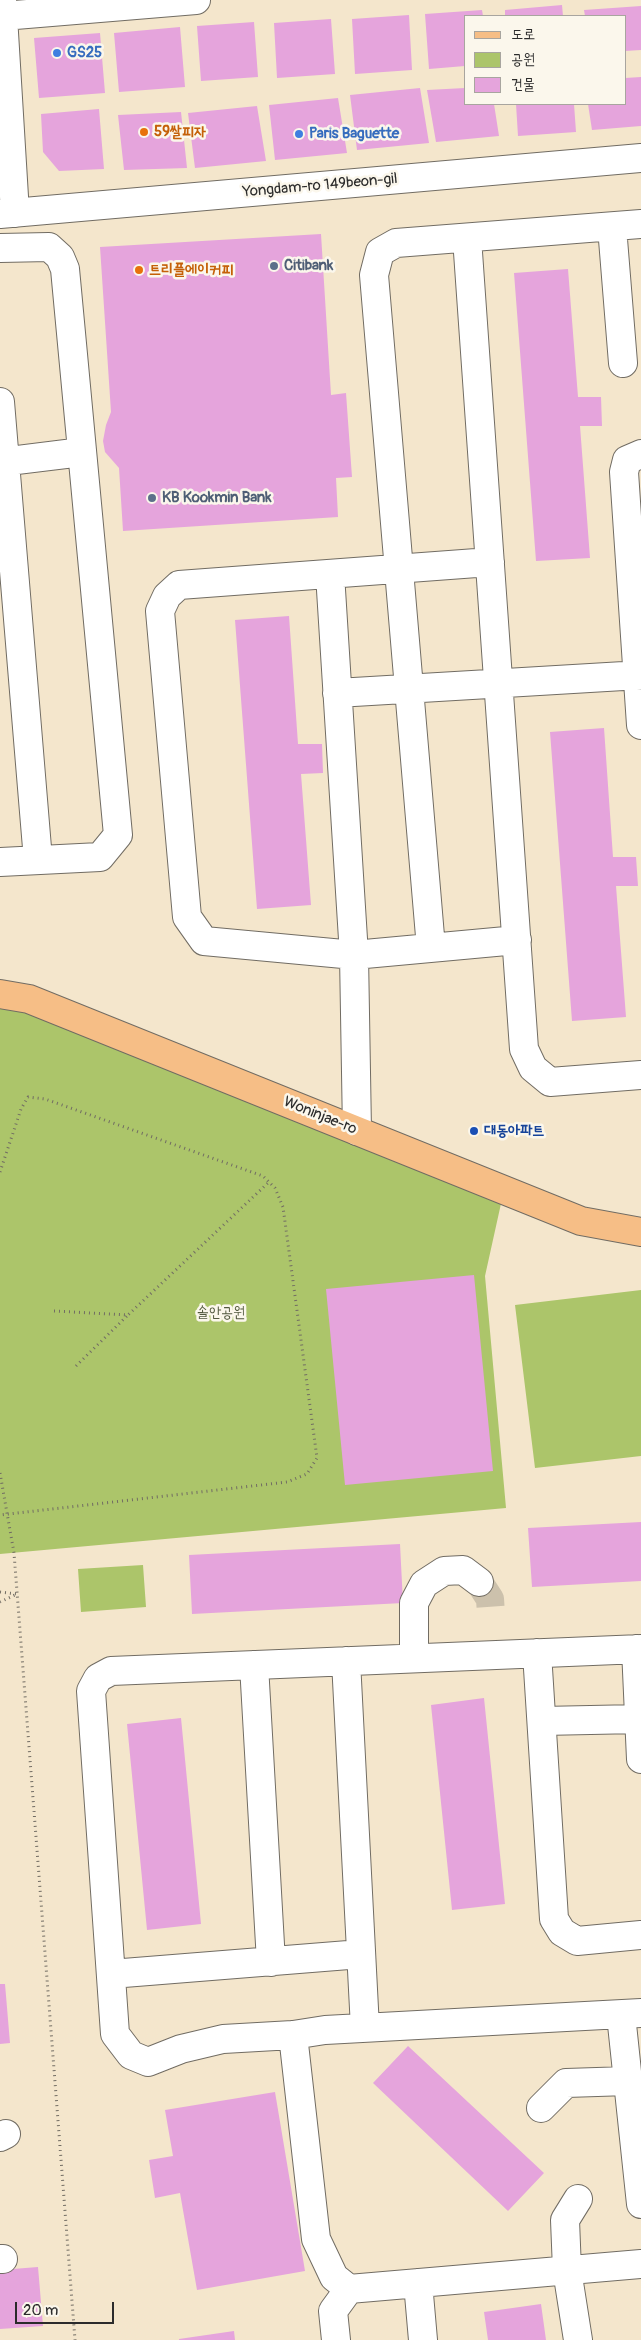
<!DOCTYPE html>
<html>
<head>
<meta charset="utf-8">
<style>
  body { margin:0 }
  #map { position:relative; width:641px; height:2340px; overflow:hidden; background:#f4e6cc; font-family:Pangolin,"Poor Story",sans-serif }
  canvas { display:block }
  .legend { position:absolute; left:464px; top:15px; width:162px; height:90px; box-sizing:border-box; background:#fbf7ec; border:1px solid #a8a59f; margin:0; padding:6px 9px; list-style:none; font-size:15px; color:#2b2b2b }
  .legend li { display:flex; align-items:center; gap:10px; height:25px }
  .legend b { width:25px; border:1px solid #a8a59f }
  .scale { position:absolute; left:15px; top:2302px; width:99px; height:22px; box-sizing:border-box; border:2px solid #2b2b2b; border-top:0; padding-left:6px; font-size:15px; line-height:18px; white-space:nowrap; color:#2b2b2b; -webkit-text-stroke:4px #fbf7ec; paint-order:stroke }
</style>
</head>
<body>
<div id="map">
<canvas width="641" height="2340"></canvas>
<ul class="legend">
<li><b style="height:6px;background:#f6be86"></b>도로</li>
<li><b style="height:14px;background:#acc56a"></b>공원</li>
<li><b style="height:14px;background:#e5a4dc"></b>건물</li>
</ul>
<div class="scale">20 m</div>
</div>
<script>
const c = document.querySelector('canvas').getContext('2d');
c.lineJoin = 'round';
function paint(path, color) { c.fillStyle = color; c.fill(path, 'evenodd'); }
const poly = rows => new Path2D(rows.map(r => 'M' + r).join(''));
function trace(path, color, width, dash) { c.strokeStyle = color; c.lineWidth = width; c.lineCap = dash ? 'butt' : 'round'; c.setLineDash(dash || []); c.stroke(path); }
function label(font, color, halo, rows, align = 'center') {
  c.font = font + ' Pangolin,"Poor Story",sans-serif'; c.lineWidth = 5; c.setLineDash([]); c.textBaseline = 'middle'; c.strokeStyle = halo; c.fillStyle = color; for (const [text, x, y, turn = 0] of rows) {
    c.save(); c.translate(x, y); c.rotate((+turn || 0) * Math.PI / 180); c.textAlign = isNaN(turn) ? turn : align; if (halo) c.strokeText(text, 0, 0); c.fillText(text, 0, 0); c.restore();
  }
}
const green = poly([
  [0,994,504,1190,485,1276,506,1508,0,1554],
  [641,1290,641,1456,535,1468,515,1305],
  [143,1565,146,1607,81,1612,78,1569]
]);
const building = poly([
  [562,5,563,16,505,16,505,10],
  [641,6,641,50,625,51,625,16,585,16,584,10],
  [482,10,483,16,465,16,465,66,429,69,425,14],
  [409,15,412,70,355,74,352,19],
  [331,19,335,74,277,78,274,23],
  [254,22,258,77,201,81,197,26],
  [180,27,185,87,119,92,114,33],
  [100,33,105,93,39,98,34,38],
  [641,77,641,126,592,130,588,104,625,104,625,78],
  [420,88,429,143,357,150,350,95],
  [465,88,465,104,494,104,499,136,436,142,427,90],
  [338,98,347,153,275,160,269,105],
  [516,104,574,104,576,132,518,136],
  [257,106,266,161,195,168,188,113],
  [99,109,104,169,59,171,43,152,41,114],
  [181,112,187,168,124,170,118,115],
  [321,234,331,395,346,393,352,477,336,478,338,517,123,531,119,468,105,452,103,441,106,425,111,412,100,247],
  [568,269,578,397,601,397,602,426,580,426,590,558,536,561,514,273],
  [289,616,298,744,322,744,323,773,301,774,311,905,257,909,235,620],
  [604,728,613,857,636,857,638,886,616,886,626,1017,572,1021,550,732],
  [474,1275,493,1471,345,1485,326,1289],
  [641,1522,641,1581,532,1587,528,1528],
  [400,1544,403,1603,192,1614,189,1555],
  [484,1698,505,1904,452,1910,431,1705],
  [181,1718,201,1924,147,1930,127,1724],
  [0,1984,5,1984,10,2043,0,2044],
  [408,2046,544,2173,508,2211,373,2083],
  [275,2092,305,2271,197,2290,180,2193,155,2198,149,2160,173,2156,165,2110],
  [38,2267,43,2326,0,2329,0,2270],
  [541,2304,546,2340,488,2340,484,2312],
  [234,2331,235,2340,179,2340,179,2339]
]);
const minorTunnel = poly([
  [479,1582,490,1599,491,1614]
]);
const path = poly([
  [0,1172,21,1109,28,1097,45,1099,263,1176,275,1188,283,1207,317,1458,307,1474,287,1482,0,1515],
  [54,1311,128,1315,269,1182],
  [76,1366,127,1316],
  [0,1473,14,1553,75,2340],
  [0,1592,17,1594,0,1602]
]);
const minor = poly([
  [2,0,15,213],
  [3,16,196,0],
  [0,214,641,158],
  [612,227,623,363],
  [467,238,524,1049,533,1068,550,1082,641,1075],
  [0,248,49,247,60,257,65,269,118,835,100,857,0,862],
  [0,402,38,860],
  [641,454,627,460,624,472,641,725],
  [0,462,82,452],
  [490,562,179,585,167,596,160,611,187,917,204,941,354,955,517,940],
  [330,574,354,955,357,1131],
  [337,693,641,675],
  [431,948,374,275,380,252,396,243,641,224],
  [636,1649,641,1759],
  [641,1649,111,1671,98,1678,91,1691,115,2034,131,2055,148,2062,181,2049,223,2039,293,2035,325,2030,641,2013],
  [537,1653,554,1919,562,1932,577,1941,641,1935],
  [414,1658,414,1603,424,1584,444,1571,463,1570,479,1582],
  [346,1661,365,2028],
  [254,1665,271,1962],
  [542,1721,639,1719],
  [111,1974,361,1954],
  [621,2015,641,2204],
  [293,2035,316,2239,334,2277,349,2289,641,2264],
  [541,2108,566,2083,628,2081],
  [0,2137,6,2134],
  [0,2259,3,2259],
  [418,2283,423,2340],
  [336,2340,333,2311,349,2289],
  [578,2340,567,2270,565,2220,578,2199]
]);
const major = poly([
  [0,994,29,999,581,1221,641,1232]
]);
const markers = [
  [57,53,5,"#3f7fe0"],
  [144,132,5,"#e8710a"],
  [299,134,5,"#3f7fe0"],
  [274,266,5,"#5c6f8a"],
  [139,270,5,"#e8710a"],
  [152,498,5,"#5c6f8a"],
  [474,1131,5,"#1a4fb4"]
];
const shopNames = [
  ["GS25",67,53],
  ["Paris Baguette",309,134]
];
const foodNames = [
  ["59쌀피자",154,132],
  ["트리플에이커피",149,270]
];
const streetNames = [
  ["Yongdam-ro 149beon-gil",320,186,-5],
  ["Woninjae-ro",320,1116,22]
];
const serviceNames = [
  ["Citibank",284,266],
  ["KB Kookmin Bank",162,498]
];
const transitNames = [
  ["대동아파트",484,1131]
];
const parkNames = [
  ["솔안공원",221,1313]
];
paint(green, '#acc56a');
paint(building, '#e5a4dc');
trace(minorTunnel, '#ccc1ac', 28, [28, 14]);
trace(minor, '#716c63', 30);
trace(major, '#716c63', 30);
trace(path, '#716c63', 3, [1, 4]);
trace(minor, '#fff', 28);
trace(major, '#f6be86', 28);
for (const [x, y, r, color] of markers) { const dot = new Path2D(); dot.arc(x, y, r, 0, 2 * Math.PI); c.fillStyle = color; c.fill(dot); trace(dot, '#fbf7ec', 2); }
label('bold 15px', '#366cbe', '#fbf7ec', shopNames, 'left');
label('bold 15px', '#c56008', '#fbf7ec', foodNames, 'left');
label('15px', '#2b2b2b', '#fbf7ec', streetNames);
label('bold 15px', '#4e5e75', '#fbf7ec', serviceNames, 'left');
label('bold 15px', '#164399', '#fbf7ec', transitNames, 'left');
label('15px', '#52593e', '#fbf7ec', parkNames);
</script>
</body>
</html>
